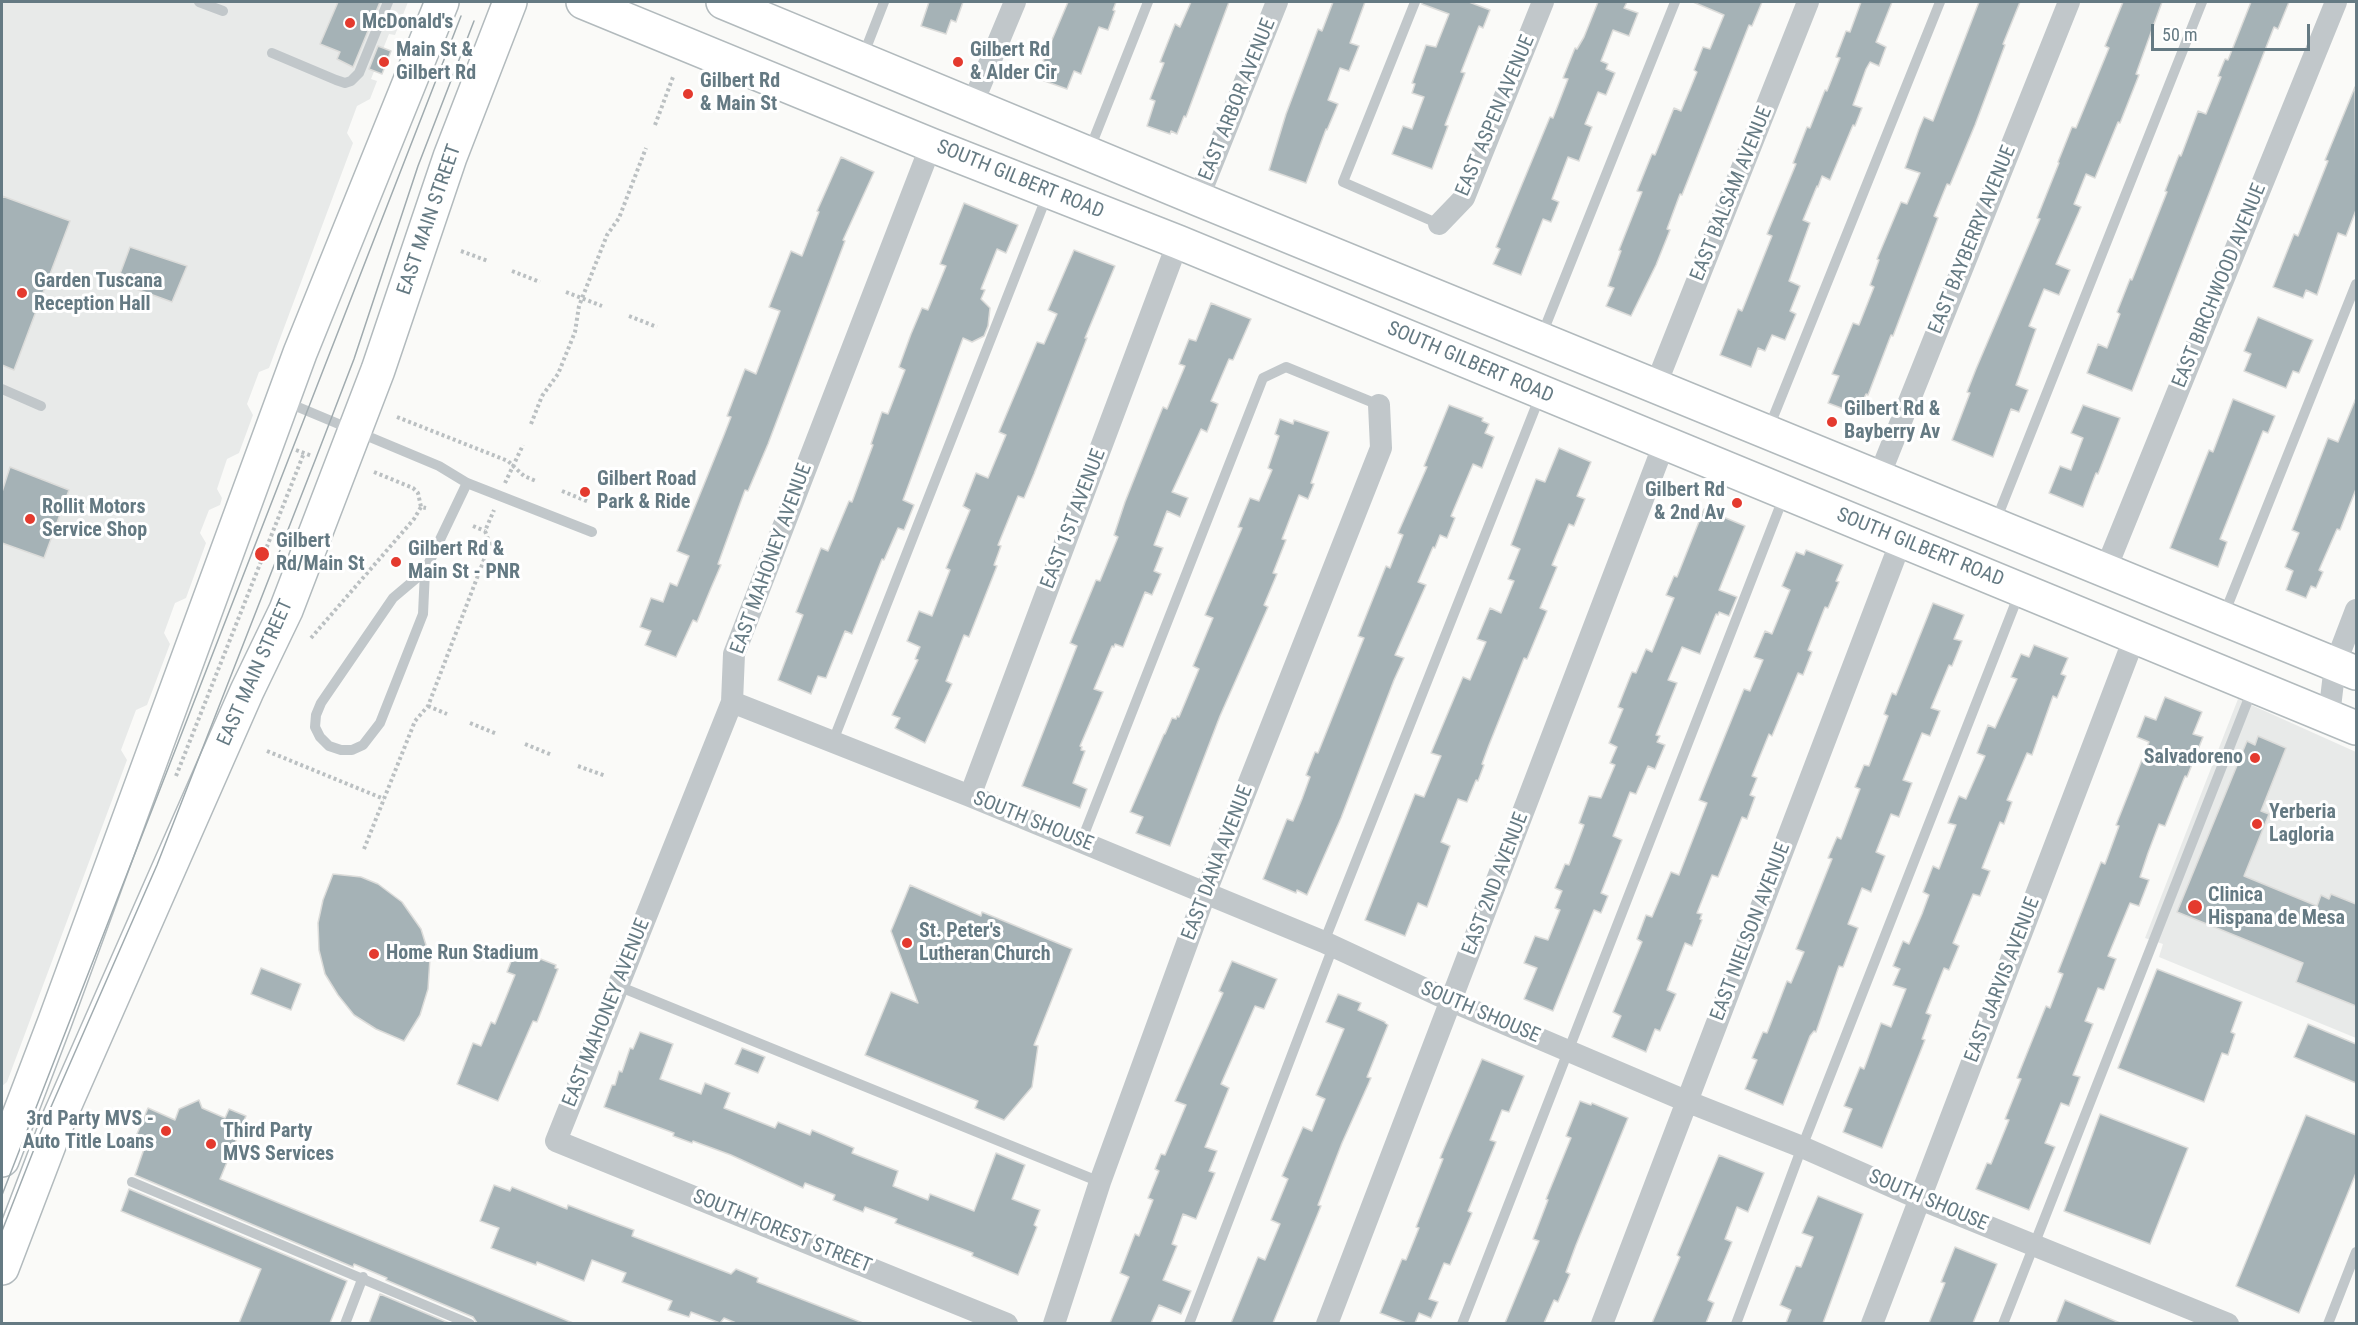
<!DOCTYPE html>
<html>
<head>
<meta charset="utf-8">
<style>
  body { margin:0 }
  #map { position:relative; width:2358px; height:1325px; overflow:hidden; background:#fafaf8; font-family:"Roboto Condensed",sans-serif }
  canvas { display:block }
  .frame { position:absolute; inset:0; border:3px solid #657a83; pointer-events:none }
  .scale { position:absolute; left:2151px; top:24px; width:159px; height:27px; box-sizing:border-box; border:3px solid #657a83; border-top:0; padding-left:8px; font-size:18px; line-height:21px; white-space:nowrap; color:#657a83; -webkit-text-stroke:4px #fff; paint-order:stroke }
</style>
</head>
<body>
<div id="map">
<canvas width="2358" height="1325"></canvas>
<div class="frame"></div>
<div class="scale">50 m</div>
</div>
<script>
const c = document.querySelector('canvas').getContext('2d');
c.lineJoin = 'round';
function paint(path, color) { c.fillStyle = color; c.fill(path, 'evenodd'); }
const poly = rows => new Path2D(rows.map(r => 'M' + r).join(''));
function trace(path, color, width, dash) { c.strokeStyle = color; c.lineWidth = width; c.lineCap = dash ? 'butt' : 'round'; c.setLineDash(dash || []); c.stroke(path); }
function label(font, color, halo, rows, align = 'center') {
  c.font = font + ' "Roboto Condensed",sans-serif'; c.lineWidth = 6; c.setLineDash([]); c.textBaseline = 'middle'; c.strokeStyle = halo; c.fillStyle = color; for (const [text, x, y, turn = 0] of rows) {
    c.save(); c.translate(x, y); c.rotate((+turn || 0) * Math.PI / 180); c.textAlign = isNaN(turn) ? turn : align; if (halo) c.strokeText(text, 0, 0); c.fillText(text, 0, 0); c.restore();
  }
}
const built = poly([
  [2,2,408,2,395,35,389,34,371,79,377,81,370,99,357,106,347,133,353,143,269,368,259,372,247,404,253,415,239,453,227,459,217,489,222,498,220,505,209,510,200,533,206,543,186,598,175,603,164,633,170,644,147,705,136,710,121,750,127,760,7,1082,2,1086],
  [2238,699,2356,752,2356,1038,2159,957,2163,944,2145,938]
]);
const building = poly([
  [338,2,380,2,353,67,337,59,340,52,320,44,338,2],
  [929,2,963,2,956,22,951,20,946,34,921,26,929,2],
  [1068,2,1116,2,1113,10,1115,11,1108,30,1099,27,1081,74,1074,71,1067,89,1039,79,1046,62,1043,61,1068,2],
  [1191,2,1229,2,1186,117,1184,116,1177,134,1171,131,1170,134,1147,126,1155,101,1150,99,1164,63,1160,62,1175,24,1180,27,1191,2],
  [1333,2,1365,2,1350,43,1359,46,1349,71,1340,68,1328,100,1338,104,1327,130,1326,129,1306,183,1269,170,1286,114,1318,29,1322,31,1333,2],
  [1422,2,1469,2,1490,10,1483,28,1479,26,1461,72,1465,73,1445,125,1448,126,1432,169,1392,154,1403,126,1412,129,1424,97,1412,93,1415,84,1412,83,1426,45,1436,47,1449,14,1422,4,1422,2],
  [1598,2,1627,2,1624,8,1638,13,1629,36,1613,30,1601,61,1608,64,1606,69,1615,73,1606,95,1598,92,1585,124,1592,127,1579,161,1568,157,1552,199,1559,202,1551,222,1543,219,1521,275,1493,264,1500,249,1496,247,1550,117,1553,118,1568,79,1563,78,1575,48,1577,49,1584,37,1598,2],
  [1693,2,1762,2,1752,26,1749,25,1682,195,1680,194,1667,229,1670,230,1656,265,1631,316,1606,306,1614,288,1608,286,1621,251,1619,250,1642,192,1637,191,1652,154,1655,155,1674,108,1681,111,1697,72,1694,70,1703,47,1710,49,1724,15,1693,2],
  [1861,2,1892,2,1876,42,1886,47,1879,66,1870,62,1866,69,1853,105,1862,108,1855,126,1853,125,1830,180,1822,176,1818,187,1817,186,1803,220,1810,223,1789,281,1800,286,1790,311,1796,314,1785,340,1772,335,1765,351,1758,348,1751,367,1720,355,1738,309,1742,311,1772,236,1767,234,1796,164,1793,163,1807,127,1810,128,1825,90,1827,91,1840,58,1836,57,1846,31,1850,32,1861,2],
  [1979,2,2020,2,2003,44,2005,45,1975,125,1950,185,1947,184,1934,216,1938,218,1893,336,1891,335,1868,395,1866,394,1857,414,1828,403,1839,376,1832,374,1853,323,1859,325,1874,287,1870,285,1879,260,1877,259,1901,202,1907,204,1920,173,1905,168,1919,129,1924,117,1933,121,1979,2],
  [2123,2,2162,2,2136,74,2139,75,2120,123,2118,122,2095,178,2086,174,2074,204,2081,207,2056,264,2070,270,2059,295,2044,289,2029,326,2036,329,2016,385,2028,390,2019,412,2011,409,1993,457,1952,440,1970,393,1967,392,1976,369,2040,219,2037,218,2059,163,2058,162,2072,127,2076,128,2109,48,2105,46,2123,2],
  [2251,2,2289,2,2278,29,2274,27,2132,391,2087,373,2098,344,2107,348,2120,314,2117,312,2130,279,2132,280,2167,192,2165,191,2179,155,2181,156,2198,111,2206,114,2221,77,2218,76,2225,59,2228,60,2251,2],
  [378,46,391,51,382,74,369,69,378,46],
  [2355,87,2356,210,2346,236,2338,233,2317,295,2306,290,2303,298,2273,287,2294,234,2298,236,2328,161,2325,160,2355,87],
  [841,157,874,172,843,240,845,241,768,444,748,491,745,490,718,564,721,565,711,588,697,622,693,620,676,657,645,645,651,631,640,627,651,598,663,602,670,583,677,586,689,556,677,551,724,435,731,417,727,416,745,369,756,374,780,311,769,307,791,251,802,256,819,212,817,211,841,157],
  [2,196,70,221,14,370,2,365,2,196],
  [964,203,1018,225,1006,253,997,249,981,289,985,290,981,299,990,308,988,326,984,336,972,342,963,338,903,500,914,505,904,530,898,528,884,560,882,559,852,634,845,631,826,678,818,676,811,694,778,680,803,615,796,612,821,548,828,551,849,501,852,502,873,445,871,444,882,412,888,414,905,370,899,367,911,334,922,308,928,310,946,266,940,264,964,203],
  [130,247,187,266,172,302,117,282,130,247],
  [1074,250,1115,266,1085,338,1087,338,1034,474,1024,498,1018,496,998,545,1001,546,994,565,997,566,969,637,964,635,946,681,952,684,925,743,895,728,900,718,892,715,918,660,915,659,920,647,907,641,919,611,932,616,950,570,946,568,970,510,963,506,976,473,988,478,1006,435,999,432,1037,342,1044,344,1057,314,1048,310,1074,250],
  [1211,303,1251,319,1233,360,1229,359,1211,401,1218,404,1207,432,1201,429,1172,492,1188,498,1180,517,1167,511,1154,545,1163,548,1154,571,1161,574,1152,595,1145,592,1123,647,1115,644,1114,647,1112,646,1094,689,1103,692,1080,746,1082,747,1081,750,1085,751,1073,783,1087,789,1080,808,1022,786,1077,646,1070,643,1096,580,1100,581,1118,537,1114,535,1125,502,1152,434,1163,407,1167,409,1185,366,1179,364,1189,339,1196,341,1211,303],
  [2258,317,2313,340,2299,373,2293,371,2286,388,2244,371,2251,354,2244,351,2258,317],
  [2356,398,2356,489,2340,530,2337,529,2319,570,2323,572,2316,588,2311,586,2306,598,2286,590,2293,571,2285,567,2299,533,2292,530,2328,438,2338,442,2356,398],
  [2233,399,2275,416,2268,433,2263,431,2220,539,2227,542,2218,567,2170,548,2209,450,2213,452,2233,399],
  [1449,405,1483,418,1482,421,1489,424,1485,433,1494,437,1482,468,1473,464,1451,516,1455,518,1447,538,1440,535,1435,548,1433,547,1418,582,1426,585,1395,655,1404,658,1394,680,1341,818,1307,895,1297,890,1296,893,1263,879,1287,819,1293,821,1302,799,1310,777,1306,775,1315,752,1318,753,1364,638,1358,636,1386,566,1390,568,1403,535,1398,533,1427,467,1424,466,1449,405],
  [2083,405,2120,418,2098,474,2096,473,2083,507,2049,493,2060,466,2071,470,2083,438,2071,433,2083,405],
  [1280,419,1293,424,1294,420,1329,432,1311,483,1314,484,1308,499,1299,495,1282,539,1286,540,1273,573,1277,574,1264,605,1268,607,1220,716,1170,846,1136,833,1143,817,1130,812,1164,734,1165,734,1172,718,1176,719,1177,716,1179,717,1199,669,1193,666,1213,618,1205,615,1242,528,1238,527,1250,498,1259,501,1272,470,1268,468,1279,436,1275,434,1280,419],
  [1559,448,1591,462,1577,496,1585,499,1574,526,1569,524,1552,565,1557,567,1540,608,1547,611,1527,659,1524,658,1489,745,1482,764,1484,765,1478,781,1476,780,1467,802,1458,799,1441,842,1450,846,1427,907,1418,903,1405,936,1365,920,1415,794,1424,797,1441,756,1431,753,1463,677,1470,680,1486,642,1477,639,1490,608,1501,613,1514,581,1508,579,1520,549,1511,545,1536,479,1545,482,1559,448],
  [10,467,69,490,44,558,2,543,2,492,10,467],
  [1704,509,1745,526,1719,590,1737,597,1729,616,1719,612,1718,615,1716,614,1700,654,1682,647,1668,680,1677,683,1656,735,1660,736,1657,742,1665,745,1655,769,1648,766,1636,794,1630,792,1613,836,1622,840,1601,893,1608,896,1601,913,1594,910,1553,1011,1524,999,1537,968,1524,963,1535,936,1548,940,1560,910,1555,908,1562,891,1555,888,1565,864,1569,865,1584,825,1579,823,1589,796,1601,798,1615,765,1610,763,1617,747,1609,743,1623,709,1618,707,1632,672,1636,673,1646,649,1652,652,1674,598,1666,595,1674,576,1677,577,1704,509],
  [1806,550,1843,565,1836,581,1839,582,1828,608,1825,607,1808,650,1812,652,1803,675,1798,673,1772,736,1769,734,1752,776,1757,778,1750,795,1755,797,1747,819,1742,817,1718,877,1712,875,1697,913,1702,914,1700,919,1702,920,1692,946,1685,943,1667,990,1676,994,1660,1031,1655,1029,1646,1052,1612,1037,1621,1016,1613,1012,1642,942,1637,939,1646,915,1652,917,1671,872,1679,875,1707,803,1699,800,1744,689,1750,691,1763,660,1754,657,1765,631,1772,634,1790,590,1782,586,1796,552,1804,555,1806,550],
  [1933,603,1964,615,1954,639,1962,641,1952,666,1949,665,1931,708,1940,711,1930,736,1922,733,1903,780,1912,783,1899,817,1891,814,1876,852,1885,856,1871,892,1862,888,1848,924,1858,928,1843,967,1839,966,1816,1032,1814,1031,1810,1036,1783,1105,1745,1089,1757,1060,1752,1058,1763,1032,1767,1033,1787,981,1791,983,1804,952,1796,949,1832,859,1828,858,1837,837,1841,839,1860,789,1855,787,1864,765,1869,766,1888,716,1884,714,1892,693,1896,695,1933,603],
  [2034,645,2068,658,2061,674,2066,676,2057,698,2053,696,2032,755,2027,753,2007,800,2012,802,2004,824,2000,822,1982,868,1990,871,1980,896,1973,894,1953,943,1959,946,1949,970,1944,968,1926,1013,1931,1015,1922,1039,1925,1040,1882,1148,1843,1132,1852,1109,1844,1106,1860,1067,1864,1069,1881,1023,1891,1027,1906,989,1893,985,1900,969,1893,966,1903,941,1909,944,1922,914,1929,895,1923,892,1933,866,1939,869,1956,825,1948,823,1959,796,1966,799,1985,756,1977,753,1988,725,1995,728,2017,679,2011,677,2021,654,2029,657,2034,645],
  [2165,697,2202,712,2193,734,2203,737,2187,777,2185,776,2165,826,2159,824,2148,853,2140,877,2149,880,2139,906,2130,903,2108,956,2116,959,2104,990,2098,988,2085,1021,2093,1024,2073,1075,2080,1077,2069,1106,2061,1103,2045,1143,2055,1147,2029,1210,1976,1189,1987,1163,1991,1164,2009,1120,2005,1119,2021,1079,2017,1078,2046,1006,2050,1008,2063,974,2058,972,2101,862,2105,864,2119,826,2116,825,2149,742,2137,737,2145,716,2156,720,2165,697],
  [2258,736,2286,748,2261,811,2269,814,2244,876,2317,906,2321,895,2329,899,2331,894,2356,904,2356,1006,2296,982,2303,963,2177,912,2247,741,2255,745,2258,736],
  [333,874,361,877,378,884,402,902,421,929,430,958,428,989,420,1015,404,1041,376,1029,354,1015,338,995,325,974,319,950,318,923,323,900,333,874],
  [910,885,981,916,982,912,1072,949,1034,1045,1038,1046,1032,1087,1004,1120,975,1108,978,1101,865,1055,891,992,918,1003,891,931,910,885],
  [515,951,524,955,525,953,556,965,555,968,558,969,537,1022,533,1021,498,1101,457,1084,473,1043,481,1046,491,1022,495,1024,515,975,507,972,515,951],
  [1232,961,1277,979,1264,1009,1255,1006,1221,1084,1229,1088,1205,1147,1217,1151,1209,1171,1215,1173,1196,1219,1183,1214,1172,1244,1177,1246,1163,1280,1191,1291,1181,1314,1159,1305,1151,1323,1110,1323,1129,1277,1120,1273,1135,1234,1139,1236,1153,1200,1148,1198,1159,1171,1155,1169,1161,1154,1165,1155,1186,1105,1175,1101,1223,993,1219,991,1232,961],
  [261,968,301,984,291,1010,251,994,261,968],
  [2157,969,2242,1002,2231,1032,2235,1034,2228,1055,2222,1053,2204,1102,2118,1068,2157,969],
  [1338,994,1361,1003,1358,1010,1385,1022,1385,1023,1388,1025,1367,1077,1371,1078,1342,1143,1318,1205,1321,1206,1273,1323,1231,1323,1258,1257,1265,1260,1280,1224,1271,1220,1288,1179,1282,1176,1303,1127,1312,1131,1325,1099,1316,1095,1344,1029,1326,1022,1338,994],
  [2308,1024,2356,1044,2356,1083,2294,1057,2308,1024],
  [640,1032,673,1044,660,1079,701,1094,705,1083,730,1093,724,1108,775,1128,778,1122,810,1135,812,1130,854,1148,852,1153,898,1171,893,1186,928,1200,930,1194,974,1211,996,1153,1025,1165,1012,1199,1040,1210,1034,1225,1037,1227,1018,1275,972,1256,973,1253,895,1223,897,1219,865,1207,863,1212,833,1200,835,1195,805,1183,803,1188,731,1155,693,1141,692,1143,673,1136,674,1133,604,1107,612,1085,615,1085,619,1071,622,1072,630,1048,633,1049,640,1032],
  [742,1048,765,1057,758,1073,735,1064,742,1048],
  [1482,1059,1524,1076,1509,1112,1502,1110,1490,1140,1496,1142,1468,1211,1472,1213,1450,1265,1444,1263,1429,1299,1438,1302,1431,1318,1419,1313,1415,1323,1406,1323,1380,1313,1402,1259,1406,1260,1419,1228,1416,1227,1443,1159,1440,1158,1482,1059],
  [199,1100,202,1108,225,1118,229,1109,246,1116,220,1179,573,1323,477,1323,473,1317,386,1280,387,1278,354,1264,353,1267,135,1175,145,1146,134,1141,148,1108,175,1120,179,1109,199,1100],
  [1580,1101,1591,1105,1592,1103,1628,1118,1576,1245,1566,1272,1570,1274,1558,1302,1554,1300,1544,1323,1505,1323,1539,1241,1533,1239,1548,1200,1546,1199,1571,1138,1566,1136,1580,1101],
  [2100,1114,2188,1148,2150,1244,2064,1211,2100,1114],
  [2306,1115,2356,1135,2356,1173,2299,1313,2236,1286,2306,1115],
  [1719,1155,1764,1173,1748,1212,1737,1207,1725,1239,1732,1242,1708,1300,1714,1303,1706,1323,1652,1323,1680,1257,1677,1255,1719,1155],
  [494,1185,510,1191,512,1187,567,1209,568,1205,607,1220,634,1230,632,1236,731,1274,736,1269,758,1278,757,1282,863,1323,736,1323,724,1318,720,1323,691,1312,689,1317,668,1310,672,1301,622,1282,626,1273,592,1260,584,1281,537,1262,536,1265,491,1248,499,1228,480,1221,494,1185],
  [129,1189,347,1281,330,1323,239,1323,261,1269,121,1211,129,1189],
  [1818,1196,1863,1214,1823,1323,1786,1323,1791,1310,1780,1305,1796,1266,1801,1267,1813,1237,1802,1233,1818,1196],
  [1955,1247,1997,1264,1973,1323,1929,1323,1945,1283,1941,1282,1955,1247],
  [380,1294,449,1323,369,1323,380,1294],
  [2065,1300,2120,1323,2056,1323,2065,1300]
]);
const path = poly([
  [655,125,673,77],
  [461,251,488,261],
  [512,271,540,282],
  [566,292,602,306],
  [629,316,657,327],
  [397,417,508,461,524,476,536,481],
  [531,424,542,396,558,374,575,332,579,306,607,235,619,218,646,148],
  [296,450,312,456],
  [374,472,413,488,418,493,421,507,426,508],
  [505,483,523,445],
  [562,491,589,502],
  [473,526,485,531],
  [311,638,414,519,421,507],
  [428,706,447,714],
  [470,723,497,734],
  [525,744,552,755],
  [267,751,384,799],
  [578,766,606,776],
  [176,776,304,453],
  [364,849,415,721,428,706,490,544,485,531,494,510]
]);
const service = poly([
  [199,2,223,11],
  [1415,2,1343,182,1439,224],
  [272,53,336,80,345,83,351,81,359,73,388,2],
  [863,56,884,2],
  [1089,151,1148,2],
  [1541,337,1675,2],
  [2,389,41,406],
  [286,402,439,466,467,483,592,532],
  [1768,430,1940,2],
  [1995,523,2202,2],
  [425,571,393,598,321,703,316,715,315,727,320,737,329,746,341,750,352,750,363,745,380,723,423,614,425,571,467,483],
  [2223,617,2356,284],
  [833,741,1048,193],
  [1081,842,1263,378,1286,367,1379,405],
  [1324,942,1540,396],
  [618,986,1100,1182],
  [132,1182,470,1324],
  [345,1324,363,1277],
  [1189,1324,1333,947],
  [1462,1324,1784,496],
  [1736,1324,1802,1147,2019,594],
  [2003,1324,2252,690],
  [2328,1324,2356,1252]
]);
const minor = poly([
  [972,105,1015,2],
  [931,145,734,654,732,702,556,1141,1007,1324],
  [1198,199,1277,2],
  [1439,224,1464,198,1543,2],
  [1655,387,1808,2],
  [1878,479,2069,2],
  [2105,571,2336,2],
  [732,702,970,796,1324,942,1451,1001,1686,1101,1802,1147,1920,1199,2228,1324],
  [2329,716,2335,665,2356,610],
  [970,796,1178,242],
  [1054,1324,1100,1182,1205,894,1381,448,1379,405],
  [1327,1324,1664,444],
  [1602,1324,1901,541],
  [1872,1324,2135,636]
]);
const primary = poly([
  [583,2,931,145,1178,242,2356,728],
  [723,2,1198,199,2356,673],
  [2,1160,55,1021,300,353,442,2],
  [2,1268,60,1116,247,691,286,610,378,370,450,157,510,2]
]);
const tram = poly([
  [2,1195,461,16],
  [2,1231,47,1116,157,865,316,458,354,359,418,166,474,21]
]);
const markers = [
  [350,23,6,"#e43a2e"],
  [384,62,6,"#e43a2e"],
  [958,62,6,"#e43a2e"],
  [688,94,6,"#e43a2e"],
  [22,293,6,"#e43a2e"],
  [1832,422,6,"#e43a2e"],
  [585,492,6,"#e43a2e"],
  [1737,503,6,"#e43a2e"],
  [30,519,6,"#e43a2e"],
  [262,554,8,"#e43a2e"],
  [396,562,6,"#e43a2e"],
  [2255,758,6,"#e43a2e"],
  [2257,824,6,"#e43a2e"],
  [2195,907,8,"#e43a2e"],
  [907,943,6,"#e43a2e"],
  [374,954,6,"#e43a2e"],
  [166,1131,6,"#e43a2e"],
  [211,1144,6,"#e43a2e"]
];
const poiNames = [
  ["McDonald's",362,23],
  ["Main St &",396,51],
  ["Gilbert Rd",396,74],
  ["Gilbert Rd",970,51],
  ["& Alder Cir",970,74],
  ["Gilbert Rd",700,82],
  ["& Main St",700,105],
  ["Garden Tuscana",34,282],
  ["Reception Hall",34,305],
  ["Gilbert Rd &",1844,410],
  ["Bayberry Av",1844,433],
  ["Gilbert Road",597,480],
  ["Park & Ride",597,503],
  ["Gilbert Rd",1725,491,"right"],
  ["& 2nd Av",1725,514,"right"],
  ["Rollit Motors",42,508],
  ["Service Shop",42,531],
  ["Gilbert",276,542],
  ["Rd/Main St",276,565],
  ["Gilbert Rd &",408,550],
  ["Main St - PNR",408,573],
  ["Salvadoreno",2243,758,"right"],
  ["Yerberia",2269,813],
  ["Lagloria",2269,836],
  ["Clinica",2208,896],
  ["Hispana de Mesa",2208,919],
  ["St. Peter's",919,932],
  ["Lutheran Church",919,955],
  ["Home Run Stadium",386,954],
  ["3rd Party MVS -",154,1120,"right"],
  ["Auto Title Loans",154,1143,"right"],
  ["Third Party",223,1132],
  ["MVS Services",223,1155]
];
const streetNames = [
  ["EAST ARBOR AVENUE",1238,100,-68],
  ["EAST ASPEN AVENUE",1496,116,-67],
  ["SOUTH GILBERT ROAD",1020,180,22],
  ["EAST BALSAM AVENUE",1732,194,-68],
  ["EAST MAIN STREET",430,220,-71],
  ["EAST BAYBERRY AVENUE",1973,240,-68],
  ["EAST BIRCHWOOD AVENUE",2220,286,-68],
  ["SOUTH GILBERT ROAD",1470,363,23],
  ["EAST 1ST AVENUE",1074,519,-69],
  ["SOUTH GILBERT ROAD",1920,548,22],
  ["EAST MAHONEY AVENUE",772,559,-70],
  ["EAST MAIN STREET",256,673,-66],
  ["SOUTH SHOUSE",1033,822,22],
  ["EAST DANA AVENUE",1218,863,-69],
  ["EAST 2ND AVENUE",1496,884,-69],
  ["EAST NIELSON AVENUE",1751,932,-69],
  ["EAST JARVIS AVENUE",2003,980,-69],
  ["EAST MAHONEY AVENUE",607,1013,-68],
  ["SOUTH SHOUSE",1480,1013,23],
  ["SOUTH SHOUSE",1928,1201,23],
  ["SOUTH FOREST STREET",782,1232,22]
];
paint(built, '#e8eae9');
paint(building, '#a5b2b6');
trace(building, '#dcdcda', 1.5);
trace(primary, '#b2babd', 36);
trace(path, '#bbc0c2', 4, [3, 3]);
trace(service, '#c1c7ca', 10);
trace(minor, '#c1c7ca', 22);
trace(primary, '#fff', 33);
trace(tram, '#a0abaf', 1.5);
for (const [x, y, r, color] of markers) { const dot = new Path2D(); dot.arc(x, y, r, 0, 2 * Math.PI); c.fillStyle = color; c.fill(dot); trace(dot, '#fff', 2); }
label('bold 20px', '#657a83', '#fff', poiNames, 'left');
label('20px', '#657a83', '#fff', streetNames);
</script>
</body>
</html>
